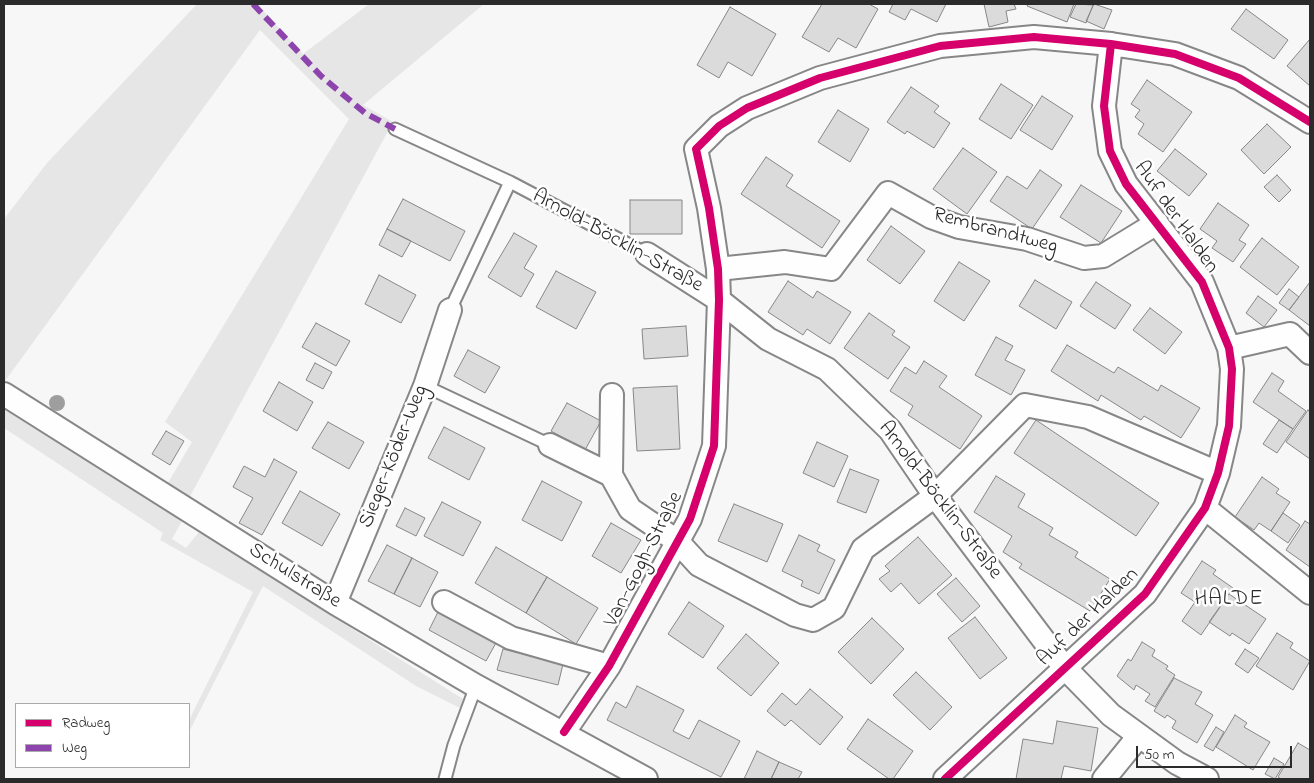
<!DOCTYPE html>
<html>
<head>
<meta charset="utf-8">
<style>
  body { margin:0 }
  #map { position:relative; width:1314px; height:783px; overflow:hidden; background:#f7f7f7; font-family:"Indie Flower",sans-serif }
  canvas { display:block }
  .frame { position:absolute; inset:0; border:5px solid #2b2b2b; pointer-events:none }
  .legend { position:absolute; left:15px; top:703px; width:175px; height:65px; box-sizing:border-box; background:#fff; border:1px solid #aaa; margin:0; padding:6px 9px; list-style:none; font-size:15px; color:#2b2b2b }
  .legend li { display:flex; align-items:center; gap:10px; height:25px }
  .legend b { width:25px; border:1px solid #aaa }
  .scale { position:absolute; left:1136px; top:746px; width:156px; height:22px; box-sizing:border-box; border:2px solid #2b2b2b; border-top:0; padding-left:6px; font-size:15px; line-height:18px; white-space:nowrap; color:#2b2b2b; -webkit-text-stroke:4px #fff; paint-order:stroke }
</style>
</head>
<body>
<div id="map">
<canvas width="1314" height="783"></canvas>
<div class="frame"></div>
<ul class="legend">
<li><b style="height:6px;background:#d6006c"></b>Radweg</li>
<li><b style="height:6px;background:#8e44ad"></b>Weg</li>
</ul>
<div class="scale">50 m</div>
</div>
<script>
const c = document.querySelector('canvas').getContext('2d');
c.lineJoin = 'round';
function paint(path, color) { c.fillStyle = color; c.fill(path, 'evenodd'); }
const poly = rows => new Path2D(rows.map(r => 'M' + r).join(''));
function trace(path, color, width, dash) { c.strokeStyle = color; c.lineWidth = width; c.lineCap = dash ? 'butt' : 'round'; c.setLineDash(dash || []); c.stroke(path); }
function label(font, color, halo, rows, align = 'center') {
  c.font = font + ' "Indie Flower",sans-serif'; c.lineWidth = 5; c.setLineDash([]); c.textBaseline = 'middle'; c.strokeStyle = halo; c.fillStyle = color; for (const [text, x, y, turn = 0] of rows) {
    c.save(); c.translate(x, y); c.rotate((+turn || 0) * Math.PI / 180); c.textAlign = isNaN(turn) ? turn : align; if (halo) c.strokeText(text, 0, 0); c.fillText(text, 0, 0); c.restore();
  }
}
const green = poly([
  [197,4,257,4,303,54,369,4,484,4,363,105,393,122,188,500,168,489,168,483,192,442,165,422,349,119,260,30,5,381,4,219,47,163],
  [4,409,182,521,172,539,186,548,199,532,463,699,462,709,416,686,263,586,189,732,189,720,253,592,160,540,163,533,4,428]
]);
const building = poly([
  [822,4,869,4,878,9,856,48,838,38,829,52,802,37,822,4],
  [893,4,946,4,937,22,911,9,905,20,889,12,893,4],
  [984,4,1014,4,1016,9,1006,11,1008,22,989,27,984,4],
  [1028,4,1074,4,1067,22,1027,6,1028,4],
  [1076,4,1093,5,1086,23,1070,17,1076,4],
  [1094,4,1112,10,1104,29,1086,21,1094,4],
  [730,7,776,34,752,76,728,62,719,78,697,65,730,7],
  [1246,9,1288,40,1274,59,1231,29,1246,9],
  [1310,39,1310,86,1287,66,1310,39],
  [1147,80,1192,112,1163,152,1138,134,1144,124,1135,117,1140,110,1131,104,1147,80],
  [1001,84,1033,105,1011,139,979,119,1001,84],
  [911,87,939,106,934,112,950,123,934,148,907,131,905,134,887,122,911,87],
  [1042,96,1073,116,1052,150,1020,130,1042,96],
  [838,110,869,129,850,162,818,142,838,110],
  [1267,124,1291,147,1264,174,1241,150,1267,124],
  [963,148,997,172,967,214,933,189,963,148],
  [1175,149,1207,174,1189,196,1157,171,1175,149],
  [766,157,793,175,786,186,840,221,822,248,741,194,766,157],
  [1040,170,1062,185,1032,229,990,201,1007,176,1027,189,1040,170],
  [1277,175,1291,190,1279,202,1264,187,1277,175],
  [1081,185,1122,211,1101,243,1060,217,1081,185],
  [403,199,465,231,450,261,387,229,403,199],
  [630,200,682,200,682,234,630,234,630,200],
  [1218,203,1249,225,1239,240,1246,244,1233,262,1212,248,1217,241,1200,229,1218,203],
  [891,226,925,251,900,284,867,260,891,226],
  [387,229,411,241,402,257,379,245,387,229],
  [514,233,537,246,524,268,534,274,521,297,488,277,514,233],
  [1262,238,1299,267,1277,295,1240,267,1262,238],
  [959,262,990,281,964,321,934,301,959,262],
  [556,271,596,292,576,329,536,307,556,271],
  [379,275,416,295,401,323,365,304,379,275],
  [1035,280,1072,302,1056,329,1019,306,1035,280],
  [788,281,813,298,817,291,851,312,830,344,807,329,803,335,768,312,788,281],
  [1096,282,1131,305,1115,329,1080,306,1096,282],
  [1310,282,1310,326,1289,310,1310,282],
  [1289,289,1299,297,1289,310,1279,303,1289,289],
  [1258,296,1277,310,1264,327,1246,313,1258,296],
  [1150,308,1182,332,1165,354,1133,330,1150,308],
  [869,313,895,331,892,335,910,347,888,379,844,348,869,313],
  [316,323,350,341,336,366,302,347,316,323],
  [686,326,688,356,644,359,642,329,686,326],
  [996,337,1013,346,1005,360,1025,370,1011,395,975,375,996,337],
  [1067,345,1114,373,1118,367,1158,391,1161,385,1200,408,1181,438,1144,416,1141,420,1101,395,1098,401,1051,371,1067,345],
  [468,350,500,367,485,393,454,376,468,350],
  [924,361,947,376,939,387,982,416,960,449,908,415,913,406,890,391,905,367,916,374,924,361],
  [315,363,332,372,323,389,306,380,315,363],
  [1272,373,1284,381,1278,391,1306,411,1293,429,1253,402,1272,373],
  [279,382,313,402,297,431,263,411,279,382],
  [677,386,680,449,637,451,633,388,677,386],
  [567,403,601,421,585,450,551,431,567,403],
  [1308,410,1310,412,1310,459,1286,442,1308,410],
  [1036,420,1159,503,1136,536,1014,453,1036,420],
  [1279,420,1293,429,1277,453,1263,444,1279,420],
  [328,422,364,442,349,469,312,448,328,422],
  [444,427,485,448,469,480,428,458,444,427],
  [166,431,184,441,170,465,152,454,166,431],
  [817,442,848,456,834,487,803,473,817,442],
  [274,459,297,472,262,535,239,523,253,498,233,487,244,466,265,477,274,459],
  [850,469,879,480,866,513,837,502,850,469],
  [996,476,1025,494,1018,507,1053,528,1049,535,1078,552,1075,557,1110,579,1090,611,1019,568,1022,564,1003,552,1012,536,974,512,996,476],
  [1262,477,1279,489,1276,493,1290,502,1271,531,1259,523,1254,530,1235,517,1262,477],
  [542,481,582,502,562,541,522,520,542,481],
  [300,491,340,514,322,546,282,523,300,491],
  [442,502,481,522,463,556,424,536,442,502],
  [734,504,783,524,767,562,718,541,734,504],
  [405,508,425,518,416,536,396,526,405,508],
  [1283,513,1300,525,1288,543,1271,531,1283,513],
  [1305,521,1310,524,1310,567,1286,550,1305,521],
  [611,523,641,540,621,573,592,556,611,523],
  [799,535,820,545,817,551,835,560,819,594,801,586,803,581,782,571,799,535],
  [918,537,952,575,919,604,901,583,891,592,879,579,890,571,885,566,918,537],
  [387,545,412,558,394,594,368,581,387,545],
  [496,547,547,577,526,613,475,583,496,547],
  [412,558,438,572,420,607,394,594,412,558],
  [1202,561,1216,570,1213,574,1233,588,1201,635,1182,621,1195,602,1181,593,1202,561],
  [547,577,598,608,576,644,526,613,547,577],
  [956,578,980,606,962,622,937,594,956,578],
  [1229,594,1266,619,1249,644,1232,633,1230,636,1209,622,1229,594],
  [689,602,724,626,703,658,668,634,689,602],
  [439,610,497,641,486,661,429,630,439,610],
  [975,617,1007,658,980,679,948,638,975,617],
  [872,618,904,649,871,684,838,652,872,618],
  [1277,633,1293,643,1290,648,1310,661,1293,690,1256,666,1277,633],
  [746,634,779,663,751,696,717,668,746,634],
  [1142,642,1155,650,1152,656,1168,666,1166,669,1175,675,1155,707,1145,701,1150,694,1136,685,1134,690,1117,676,1128,659,1131,661,1142,642],
  [503,649,563,664,558,685,497,670,503,649],
  [1245,649,1259,658,1248,673,1235,664,1245,649],
  [916,672,952,707,930,730,893,695,916,672],
  [1174,678,1202,692,1195,704,1213,715,1197,743,1172,728,1176,721,1167,715,1165,718,1154,711,1174,678],
  [637,686,684,710,673,731,689,739,699,720,740,741,721,777,607,720,616,702,626,708,637,686],
  [810,689,843,717,820,745,791,720,785,726,767,711,782,693,796,705,810,689],
  [1235,715,1247,723,1244,727,1270,742,1253,770,1216,747,1235,715],
  [868,719,913,751,893,779,889,779,847,749,868,719],
  [1057,721,1098,728,1091,771,1064,766,1061,779,1016,779,1023,739,1053,744,1057,721],
  [1216,727,1224,732,1213,751,1204,746,1216,727],
  [1298,743,1310,750,1310,779,1281,779,1278,777,1298,743],
  [757,751,779,762,771,779,744,779,757,751],
  [1274,758,1284,764,1275,779,1265,774,1274,758],
  [779,762,802,772,798,779,771,779,779,762]
]);
const service = poly([
  [395,129,510,182,647,254],
  [450,310,510,182],
  [425,386,550,445],
  [445,779,454,745,476,686]
]);
const minor = poly([
  [647,254,719,300,768,339,827,369,890,430,935,496,1064,667,1111,715,1177,763,1207,779],
  [718,269,785,262,831,269,888,193,931,217,959,227,1027,239,1084,258,1103,256,1157,223],
  [1229,348,1290,334,1310,353],
  [4,394,335,603,476,686,646,779],
  [550,445,611,475,630,509,677,541,699,565,795,615,813,620,834,608,863,549,935,496,1025,405,1088,417,1218,473],
  [611,475,612,395],
  [1205,508,1310,593],
  [444,602,511,638,609,666],
  [335,603,425,386,450,310],
  [564,732,609,666,690,519,714,446,719,300,718,269,709,208,696,149,719,126,747,108,820,78,940,46,1034,37,1111,44,1175,54,1239,78,1310,122],
  [945,779,1145,594,1205,508,1218,473,1229,426,1232,369,1229,348,1202,282,1126,184,1110,151,1104,106,1111,44],
  [1104,779,1139,736]
]);
const quiet = poly([
  [253,4,321,76,365,113,395,129]
]);
const cycleway = poly([
  [564,732,609,666,690,519,714,446,719,300,718,269,709,208,696,149,719,126,747,108,820,78,940,46,1034,37,1111,44,1175,54,1239,78,1310,122],
  [945,779,1145,594,1205,508,1218,473,1229,426,1232,369,1229,348,1202,282,1126,184,1110,151,1104,106,1111,44]
]);
const trees = [
  [57,403]
];
const streetNames = [
  ["Auf der Halden",1175,218,55],
  ["Rembrandtweg",995,232,15],
  ["Arnold-Böcklin-Straße",617,242,29],
  ["Sieger-Köder-Weg",395,457,-68],
  ["Arnold-Böcklin-Straße",939,501,53],
  ["Van-Gogh-Straße",645,560,-63],
  ["Schulstraße",294,577,32],
  ["Auf der Halden",1089,618,-44]
];
const neighbourhoodNames = [
  ["HALDE",1229,600]
];
paint(green, '#e6e6e6');
paint(building, '#dbdbdb');
trace(building, '#878787', 1);
trace(service, '#878787', 15);
trace(minor, '#878787', 26);
trace(service, '#fefefe', 11);
trace(minor, '#fefefe', 22);
trace(quiet, '#8e44ad', 6, [12, 6]);
trace(cycleway, '#d6006c', 8);
c.fillStyle = '#9e9e9e';
for (const [x, y] of trees) { c.beginPath(); c.arc(x, y, 8, 0, 2 * Math.PI); c.fill(); }
label('21px', '#2b2b2b', '#fff', streetNames);
c.letterSpacing = '1px';
label('22px', '#2b2b2b', '#fff', neighbourhoodNames);
c.letterSpacing = '0px';
</script>
</body>
</html>
